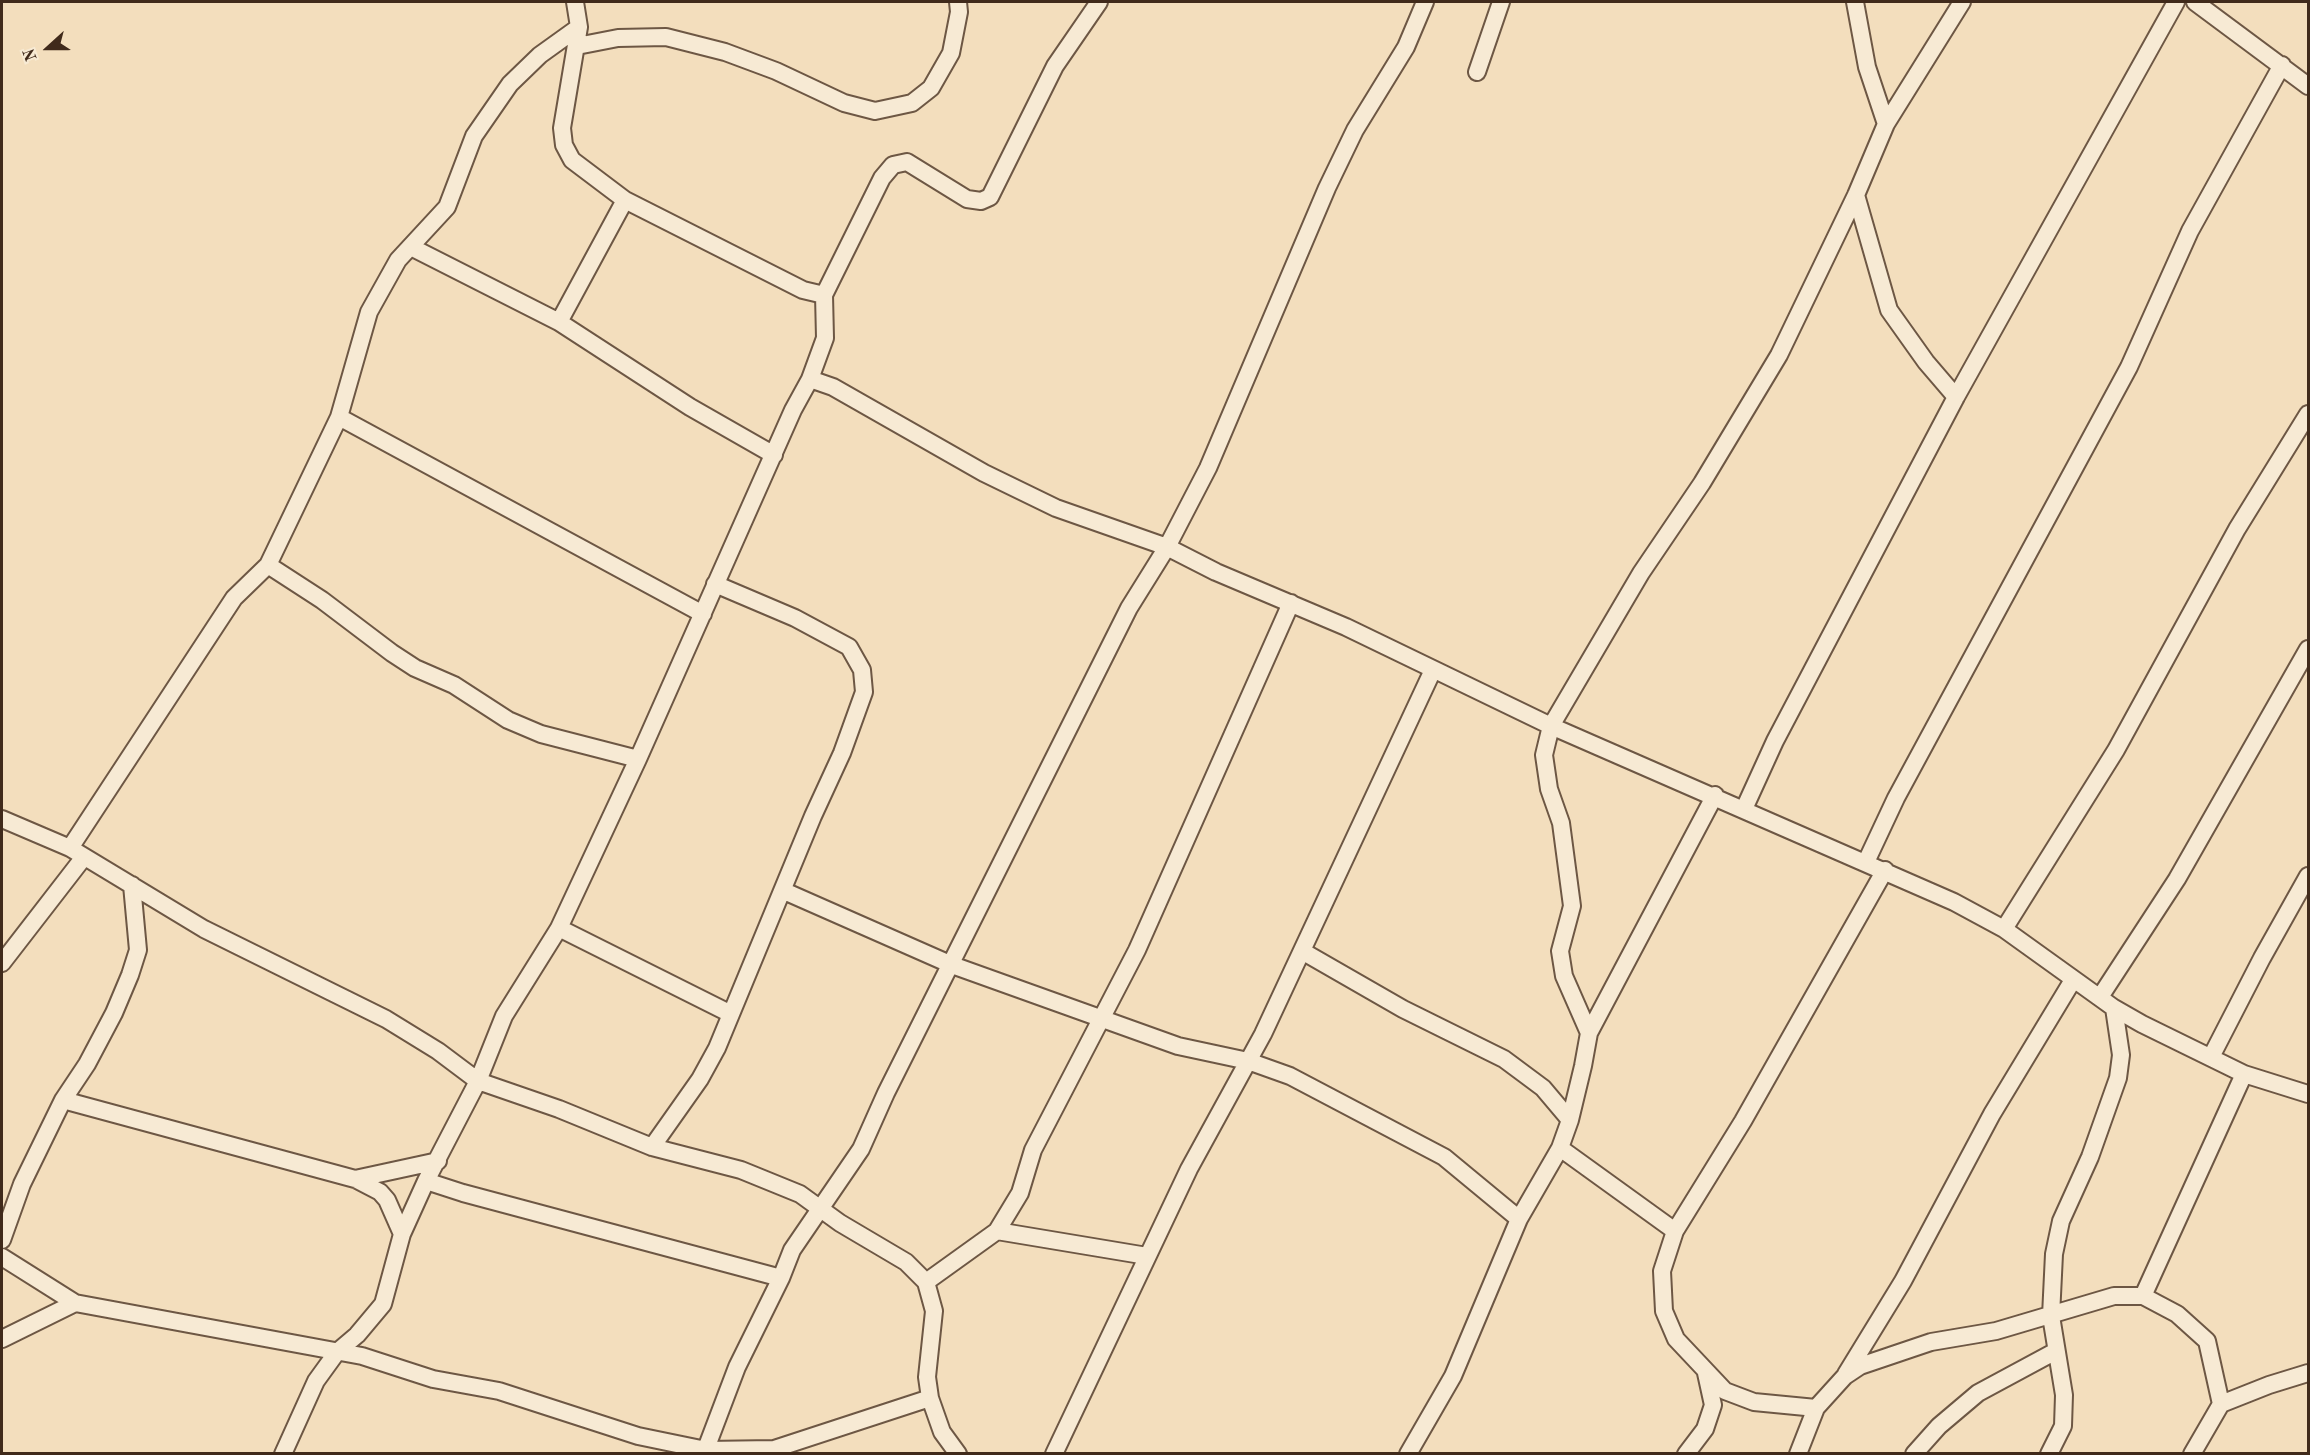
<!DOCTYPE html>
<html>
<head>
<meta charset="utf-8">
<style>
  body { margin:0 }
  #map { position:relative; width:2310px; height:1455px; overflow:hidden; background:#f3debd; font-family:"Old Standard TT",serif }
  canvas { display:block }
  .frame { position:absolute; inset:0; border:3px solid #402a1b; pointer-events:none }
  .north { position:absolute; left:18px; top:18px; width:60px; height:60px; -webkit-text-stroke:4px #f7ead4; paint-order:stroke; rotate:249deg; font-size:16px; font-weight:700; line-height:24px; text-align:center; color:#402a1b }
  .north::after { content:''; display:block; margin:auto; width:21px; height:27px; background:#402a1b; clip-path:polygon(50% 0,100% 100%,50% 72%,0 100%) }
</style>
</head>
<body>
<div id="map">
<canvas width="2310" height="1455"></canvas>
<div class="frame"></div>
<div class="north">N</div>
</div>
<script>
const c = document.querySelector('canvas').getContext('2d');
c.lineJoin = 'round';
const poly = rows => new Path2D(rows.map(r => 'M' + r).join(''));
function trace(path, color, width, dash) { c.strokeStyle = color; c.lineWidth = width; c.lineCap = dash ? 'butt' : 'round'; c.setLineDash(dash || []); c.stroke(path); }
const minor = poly([
  [1855,2,1867,67,1886,124],
  [2195,2,2308,86],
  [577,46,618,38,666,37,725,52,776,71,844,103,875,111,912,103,931,88,951,53,959,12,958,2],
  [1477,72,1501,2],
  [1856,195,1889,310,1926,362,1956,397],
  [411,247,559,322,690,407,774,455],
  [824,295,882,178,893,165,907,162,967,199,981,201,990,197,1055,66,1099,2],
  [559,322,625,200],
  [810,379,833,387,984,473,1056,508,1167,547,1216,572,1346,627,1551,726,1954,902,2004,929,2114,1008,2142,1024,2244,1074,2308,1094],
  [339,417,703,614],
  [268,565,322,600,392,653,415,668,454,685,508,720,541,734,638,759],
  [1744,809,1775,741,1956,397,2176,2],
  [2,819,70,848,204,929,386,1019,438,1051,478,1081,559,1109,652,1147,741,1170,800,1194,840,1223,906,1262,926,1282,934,1311,927,1377,930,1398,942,1432,958,1454],
  [70,848,234,598,268,565,339,417,369,312,398,260,447,207,474,136,510,84,540,55,579,27,575,2],
  [1866,862,1896,798,2129,367,2190,231,2282,65],
  [784,891,952,965,1178,1046,1248,1061,1290,1076,1444,1157,1519,1219],
  [559,928,731,1014],
  [2004,929,2116,750,2237,529,2308,414],
  [1302,951,1403,1009,1504,1059,1543,1088,1570,1120],
  [2,963,84,857],
  [2100,997,2177,879,2308,649],
  [1589,1033,1715,795],
  [2211,1057,2262,958,2308,876],
  [63,1100,355,1179,380,1192,387,1200,402,1234],
  [652,1147,700,1079,717,1048,813,816,842,753,864,692,862,670,849,647,795,618,715,584],
  [1560,1148,1675,1231],
  [355,1179,438,1161],
  [426,1181,463,1193,781,1278],
  [997,1231,1147,1256],
  [2,1240,22,1184,63,1100,87,1064,114,1013,130,975,138,950,132,885],
  [2,1257,75,1303],
  [926,1282,997,1231,1020,1193,1033,1150,1137,950,1291,603],
  [2143,1296,2244,1074],
  [2,1339,75,1303,362,1356,433,1379,499,1391,638,1436,706,1450,774,1449,930,1398],
  [1846,1374,1903,1281,1992,1114,2073,980],
  [1816,1408,1754,1402,1725,1391,1676,1339,1664,1311,1662,1271,1675,1231,1743,1121,1885,870],
  [283,1454,316,1381,337,1352,357,1335,383,1304,402,1234,426,1181,478,1081,504,1016,559,928,638,759,793,410,810,379,825,338,824,295,803,290,625,200,572,160,564,145,562,128,579,27],
  [704,1454,737,1367,781,1278,792,1250,861,1149,886,1093,1129,608,1167,547,1208,468,1327,188,1355,130,1406,47,1425,2],
  [1054,1454,1189,1169,1263,1034,1433,670],
  [1408,1454,1453,1376,1519,1219,1560,1148,1570,1120,1583,1066,1589,1033,1564,976,1560,951,1572,906,1561,823,1549,789,1544,755,1551,726,1641,573,1702,483,1779,355,1856,195,1886,124,1962,2],
  [1686,1454,1705,1429,1713,1405,1706,1373],
  [1798,1454,1816,1408,1845,1376,1860,1366,1931,1342,1996,1331,2114,1296,2143,1296,2177,1314,2207,1341,2221,1404],
  [1914,1454,1939,1426,1978,1393,2056,1351],
  [2049,1454,2063,1426,2064,1395,2051,1316,2054,1254,2061,1221,2090,1157,2118,1078,2121,1055,2114,1008],
  [2192,1454,2221,1404,2269,1385,2308,1373]
]);
trace(minor, '#6d5744', 20);
trace(minor, '#f7ead4', 16);
</script>
</body>
</html>
